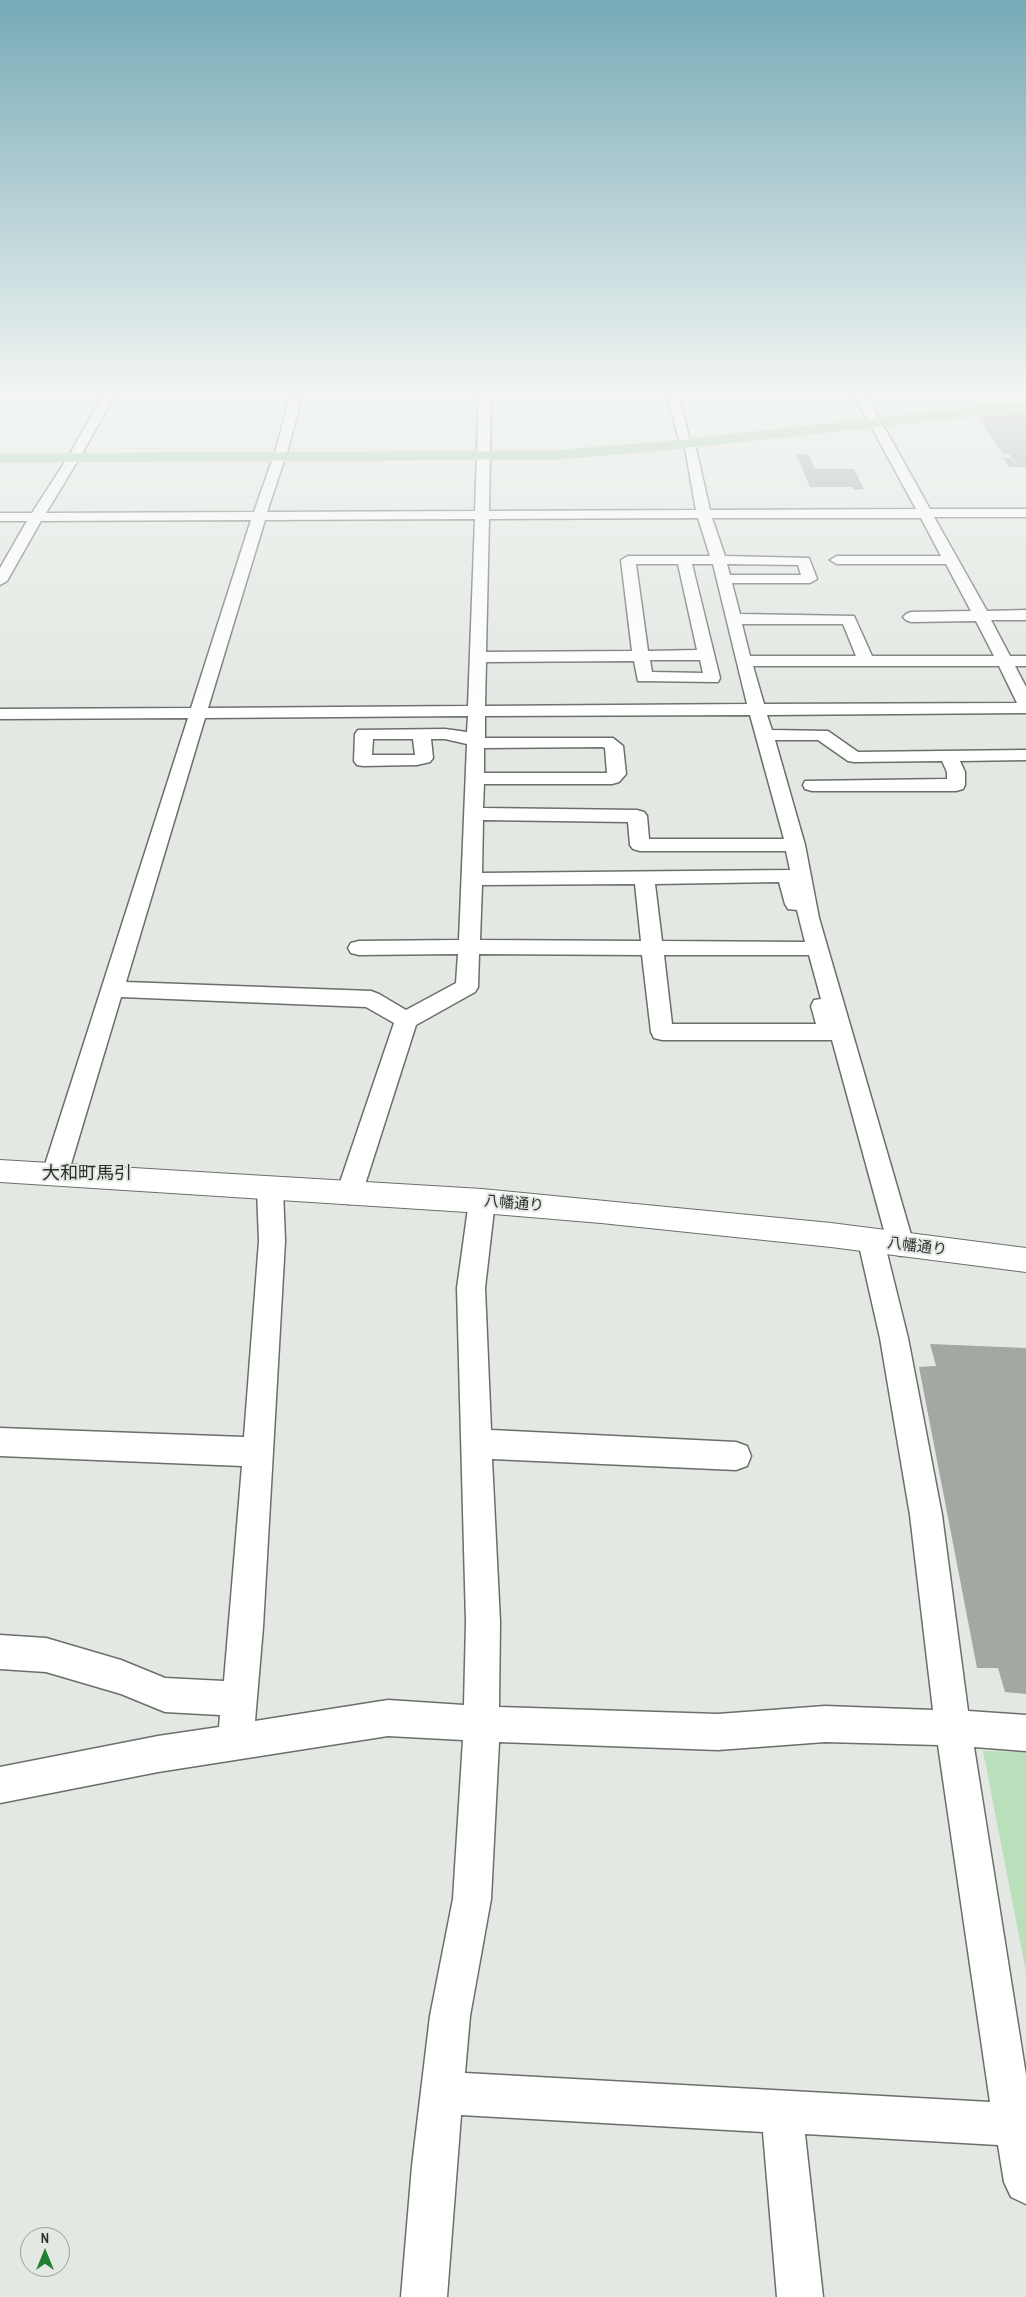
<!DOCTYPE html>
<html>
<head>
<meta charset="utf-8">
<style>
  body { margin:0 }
  #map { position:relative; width:1026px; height:2297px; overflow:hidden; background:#e3e8e3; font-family:"Archivo Narrow",sans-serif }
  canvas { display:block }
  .north { position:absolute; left:20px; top:2227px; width:50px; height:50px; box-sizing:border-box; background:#e3e8e3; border:1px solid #9b9f9b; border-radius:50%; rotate:0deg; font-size:14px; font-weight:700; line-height:20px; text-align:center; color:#2f312f }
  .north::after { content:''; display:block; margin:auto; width:18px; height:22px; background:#217f31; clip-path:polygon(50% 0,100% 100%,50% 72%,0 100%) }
</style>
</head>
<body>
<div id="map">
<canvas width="1026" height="2297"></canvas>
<div class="north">N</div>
</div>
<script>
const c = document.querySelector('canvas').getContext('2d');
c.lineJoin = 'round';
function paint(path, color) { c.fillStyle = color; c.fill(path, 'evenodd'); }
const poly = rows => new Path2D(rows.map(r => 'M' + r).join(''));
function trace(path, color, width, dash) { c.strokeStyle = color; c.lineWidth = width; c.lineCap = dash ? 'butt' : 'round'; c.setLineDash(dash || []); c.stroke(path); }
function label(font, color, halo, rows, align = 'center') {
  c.font = font + ' "Archivo Narrow","Noto Sans JP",sans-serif'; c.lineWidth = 4; c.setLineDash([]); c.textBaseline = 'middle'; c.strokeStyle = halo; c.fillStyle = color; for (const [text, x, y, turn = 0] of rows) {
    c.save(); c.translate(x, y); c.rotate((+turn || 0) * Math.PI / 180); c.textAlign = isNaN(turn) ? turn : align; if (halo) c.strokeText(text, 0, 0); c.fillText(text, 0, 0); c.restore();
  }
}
const green = poly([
  [983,1751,1026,1752,1026,1972]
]);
const building = poly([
  [1026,411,1026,467,1009,467,1003,458,1010,458,1018,466,1009,454,1003,454,977,416],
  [796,454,809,455,815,469,854,469,864,489,854,490,852,487,810,487],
  [930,1344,1026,1348,1026,1694,1005,1692,998,1668,977,1668,919,1367,936,1366]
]);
const street = poly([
  [104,393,116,393,83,452,79,455,80,457,46,513,254,512,276,449,291,393,303,393,288,449,267,512,475,511,479,393,491,393,489,511,696,510,684,442,679,439,666,393,678,393,690,441,695,444,710,510,916,509,853,393,865,393,930,509,1026,509,1026,517,934,517,987,611,1026,610,1026,620,991,620,1010,656,1026,656,1026,666,1015,666,1026,687,1026,713,767,715,772,730,828,731,858,752,1026,750,1026,760,960,761,965,772,965,785,963,789,956,791,812,791,805,789,803,785,805,781,947,779,947,772,942,761,854,762,848,761,818,740,775,740,805,845,819,918,914,1245,910,1253,901,1256,892,1253,888,1245,832,1040,662,1040,654,1038,651,1032,642,955,479,954,478,987,475,992,416,1025,362,1194,358,1201,349,1204,340,1201,336,1194,394,1023,366,1007,121,997,68,1174,64,1181,55,1184,46,1181,42,1174,188,718,0,719,0,709,191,708,251,520,41,521,7,581,0,585,0,568,27,521,0,521,0,513,32,513,68,457,72,454,71,452,104,393],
  [698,518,710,556,628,556,621,560,632,651,486,652,489,519,698,518],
  [712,518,921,518,941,556,837,556,830,560,837,564,946,564,971,611,911,612,906,614,903,617,906,620,911,622,976,621,994,656,872,656,854,616,740,614,732,583,810,583,817,579,809,558,725,556,712,518],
  [475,519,468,706,208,708,265,520,475,519],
  [636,564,678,564,697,650,648,651,636,564],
  [692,564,713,564,747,704,485,706,486,662,634,661,638,681,718,682,720,678,692,564],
  [727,564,798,565,801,575,730,575,727,564],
  [742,624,843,624,856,656,750,656,742,624],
  [650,660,700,660,703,673,652,672,650,660],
  [753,666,999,666,1017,703,764,704,753,666],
  [750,715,784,839,649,839,647,816,644,812,637,810,483,808,484,784,612,784,619,782,626,774,623,746,613,738,485,738,485,716,750,715],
  [468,716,467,732,445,729,358,730,355,734,354,761,357,765,363,766,417,765,430,762,433,758,431,739,445,739,467,744,459,940,359,941,351,943,348,948,351,953,359,955,458,954,456,983,406,1010,379,994,371,991,126,982,205,718,468,716],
  [373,739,413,739,415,755,372,755,373,739],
  [603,747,605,748,607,773,484,773,484,748,603,747],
  [483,820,628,822,630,845,633,849,640,851,786,851,790,870,482,873,483,820],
  [779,882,785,904,788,909,797,910,805,942,662,941,655,884,779,882],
  [635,884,641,941,480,940,482,885,635,884],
  [664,955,809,955,821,999,814,1000,811,1006,816,1024,672,1024,664,955],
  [270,1179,279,1182,283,1189,285,1241,263,1627,255,1721,388,1700,464,1705,466,1622,457,1288,469,1201,473,1194,482,1191,491,1194,495,1201,485,1288,491,1430,736,1442,747,1446,751,1456,747,1466,736,1470,492,1459,500,1622,499,1707,718,1714,825,1706,933,1710,910,1515,880,1338,858,1241,862,1233,871,1230,880,1233,884,1241,908,1338,942,1515,968,1711,1026,1715,1026,1751,974,1747,1026,2075,1026,2204,1011,2197,1004,2182,998,2145,805,2134,823,2297,777,2297,763,2132,461,2115,447,2297,401,2297,412,2166,430,2016,453,1899,463,1740,388,1736,158,1772,0,1803,0,1767,158,1736,219,1727,220,1715,165,1712,121,1694,46,1672,0,1669,0,1635,46,1638,121,1660,165,1678,224,1681,242,1466,0,1456,0,1428,244,1437,259,1241,257,1189,261,1182,270,1179],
  [499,1742,718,1750,825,1742,938,1745,990,2102,465,2073,470,2016,491,1899,499,1742]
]);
const secondary = poly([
  [0,1160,482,1189,831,1223,1026,1248,1026,1272,831,1247,601,1223,482,1213,0,1182,0,1160]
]);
const primary = poly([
  [1026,402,1026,410,664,450,555,459,0,462,0,454,555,451,664,442,1026,402]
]);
const streetNames = [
  ["八幡通り",514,1204,5],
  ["八幡通り",917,1247,7]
];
const quarterNames = [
  ["大和町馬引",87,1174]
];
paint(green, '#badfbb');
paint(building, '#a3a8a3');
trace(street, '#6a6f6a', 3);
trace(secondary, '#6a6f6a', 2);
trace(primary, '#c5c5c5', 2);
paint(street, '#fff');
paint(secondary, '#fff');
paint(primary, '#9cc6a0');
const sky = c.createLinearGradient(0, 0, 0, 714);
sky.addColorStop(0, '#76aab7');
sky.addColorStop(0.55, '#f2f5f2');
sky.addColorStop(1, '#f2f5f200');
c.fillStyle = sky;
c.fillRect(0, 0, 1026, 714);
label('15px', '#2f312f', '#e3e8e3', streetNames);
label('18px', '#2a2f2a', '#e3e8e3', quarterNames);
</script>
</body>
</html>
